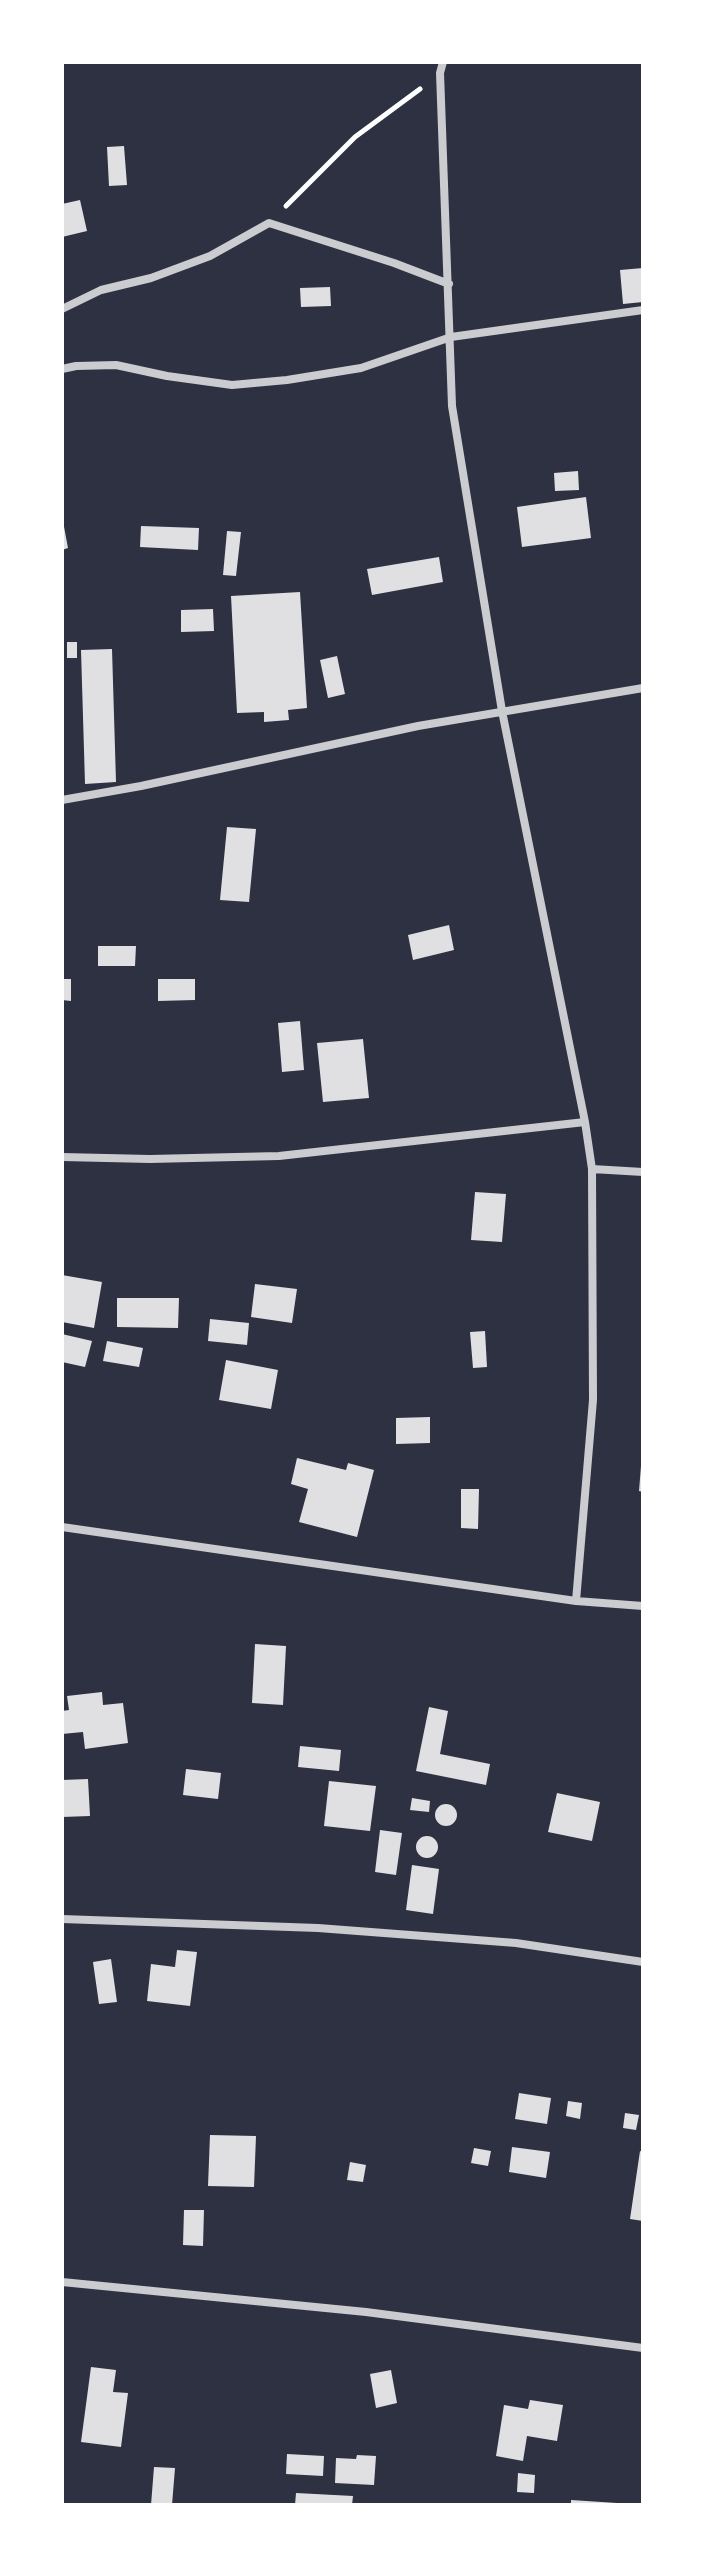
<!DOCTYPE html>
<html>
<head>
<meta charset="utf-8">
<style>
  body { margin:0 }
  #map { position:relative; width:705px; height:2567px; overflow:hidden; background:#2d3142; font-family:"Noto Sans",sans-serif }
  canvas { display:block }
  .frame { position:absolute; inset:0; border:64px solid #fff; pointer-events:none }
</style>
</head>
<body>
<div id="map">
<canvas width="705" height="2567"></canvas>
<div class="frame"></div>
</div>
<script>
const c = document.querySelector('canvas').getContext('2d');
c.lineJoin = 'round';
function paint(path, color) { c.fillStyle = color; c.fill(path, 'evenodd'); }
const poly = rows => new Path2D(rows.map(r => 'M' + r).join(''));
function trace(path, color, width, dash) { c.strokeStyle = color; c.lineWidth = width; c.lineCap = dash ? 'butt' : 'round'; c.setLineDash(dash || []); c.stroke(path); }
const building = poly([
  [124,146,127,185,109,186,107,147],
  [80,200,87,231,62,237,62,204],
  [643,268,643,302,623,304,620,270],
  [330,287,331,306,301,307,300,288],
  [578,471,579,490,555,491,554,473],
  [586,497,591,538,522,547,517,507],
  [62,516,68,548,62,550],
  [141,526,199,528,198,550,140,547],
  [227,531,241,532,236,576,223,575],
  [439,557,443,582,372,595,367,569],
  [300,592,307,708,288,710,289,720,264,722,264,712,237,713,231,596],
  [213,609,214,631,181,632,181,610],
  [67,642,77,642,77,658,67,658],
  [112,649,116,782,85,784,81,650],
  [337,656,345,694,328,698,320,660],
  [227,827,256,829,249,902,220,900],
  [449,925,454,950,413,960,408,935],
  [98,946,136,946,135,966,98,966],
  [62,979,71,979,71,1001,62,1000],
  [158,979,195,979,195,1000,158,1001],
  [300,1021,304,1070,282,1072,278,1023],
  [363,1039,369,1098,323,1102,317,1043],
  [475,1192,506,1194,502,1242,471,1240],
  [62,1275,102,1282,94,1328,62,1322],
  [255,1284,297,1289,292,1323,251,1317],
  [117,1298,179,1298,178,1328,117,1327],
  [210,1319,249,1323,247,1345,208,1341],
  [485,1331,487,1367,473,1368,470,1332],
  [62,1334,92,1341,85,1367,62,1362],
  [107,1341,143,1348,139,1367,103,1361],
  [226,1360,278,1370,271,1409,219,1400],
  [430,1417,430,1443,396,1444,396,1418],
  [297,1458,346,1470,348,1463,374,1470,357,1537,299,1522,308,1489,291,1484],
  [641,1466,643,1466,643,1492,639,1491],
  [461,1489,479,1489,478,1529,461,1528],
  [255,1644,286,1646,283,1705,252,1703],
  [102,1692,103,1705,123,1703,128,1743,85,1749,83,1732,62,1734,62,1711,69,1710,67,1696],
  [429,1707,448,1711,440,1754,490,1764,486,1785,416,1771],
  [300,1746,341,1750,339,1771,298,1767],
  [186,1769,221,1773,218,1799,183,1795],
  [88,1779,90,1816,62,1817,62,1780],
  [329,1781,376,1786,370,1831,324,1826],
  [557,1793,600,1802,592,1841,548,1832],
  [412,1798,430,1801,429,1812,410,1810],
  '435 1815a11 11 0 1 1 22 0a11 11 0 1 1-22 0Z',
  [380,1830,402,1833,396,1875,375,1872],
  '416 1847a11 11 0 1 1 22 0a11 11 0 1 1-22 0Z',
  [412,1865,439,1869,433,1914,406,1910],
  [177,1950,197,1952,190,2006,147,2001,151,1964,175,1967],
  [111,1959,117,2002,99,2004,93,1962],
  [519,2093,551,2098,547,2124,515,2119],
  [568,2101,582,2103,580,2119,566,2116],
  [625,2113,639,2115,636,2130,623,2128],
  [210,2135,256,2136,254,2187,208,2186],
  [512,2147,550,2152,546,2178,509,2172],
  [474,2148,491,2151,488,2166,471,2163],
  [640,2151,643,2152,643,2221,630,2219],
  [350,2162,366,2165,363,2182,347,2180],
  [184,2210,204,2210,203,2246,183,2245],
  [91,2367,116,2370,113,2392,128,2393,121,2447,81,2442],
  [391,2370,397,2403,376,2408,370,2374],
  [530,2400,563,2405,557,2441,527,2436,523,2461,496,2456,504,2405,528,2409],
  [287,2454,324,2456,323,2476,286,2474],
  [357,2455,376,2456,374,2485,335,2483,336,2458,356,2459],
  [154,2467,175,2468,172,2505,151,2505],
  [518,2473,535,2475,534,2493,517,2492],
  [296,2493,353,2496,352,2505,295,2505],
  [571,2500,617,2503,617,2505,571,2505]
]);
const path = poly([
  [286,206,355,137,420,89]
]);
const minor = poly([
  [443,62,440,73,452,406,502,711,585,1122,592,1169,593,1400,576,1601],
  [62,309,101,290,151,278,210,256,269,223,394,263,449,284],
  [62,369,76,366,116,365,167,376,232,385,287,380,361,368,451,337,643,310],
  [62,800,141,786,418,726,643,688],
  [62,1157,150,1159,279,1156,585,1122],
  [592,1169,643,1172],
  [62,1527,576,1601,643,1606],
  [62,1919,318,1928,516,1943,643,1962],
  [62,2282,366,2312,643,2348]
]);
paint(building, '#e0e0e3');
trace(path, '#fff', 5);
trace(minor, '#caccd0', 8);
</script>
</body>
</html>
